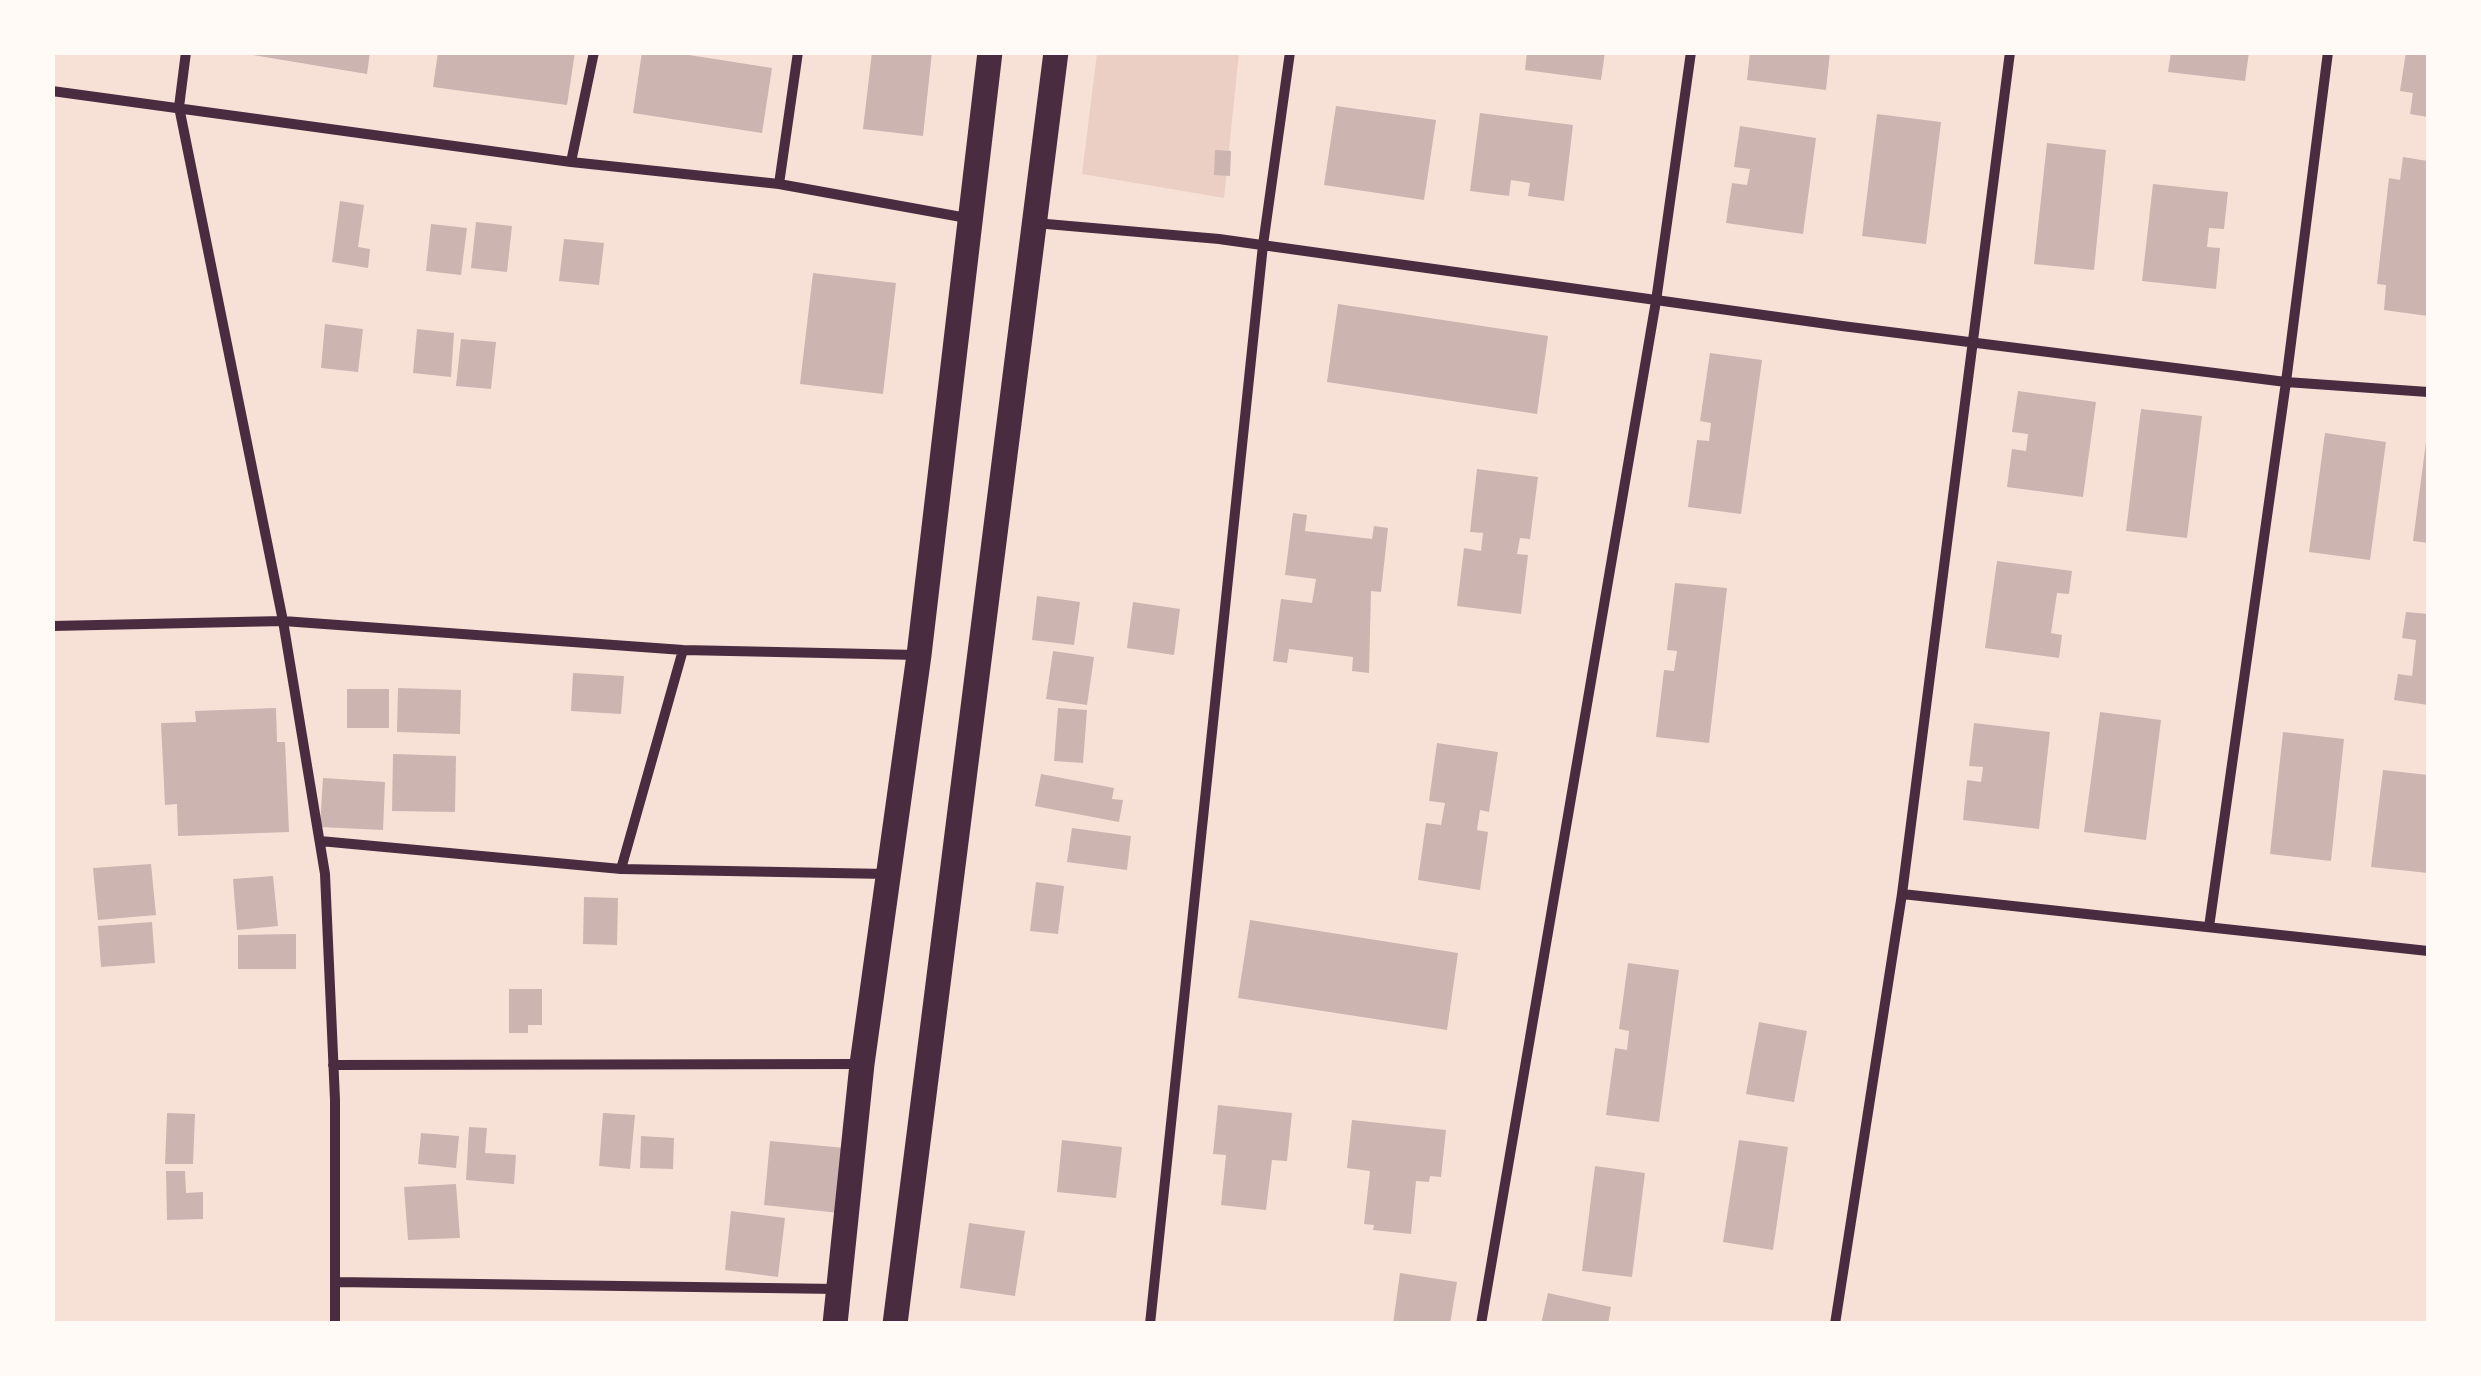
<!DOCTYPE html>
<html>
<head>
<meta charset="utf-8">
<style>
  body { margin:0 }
  #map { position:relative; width:2481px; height:1376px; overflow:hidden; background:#f7e1d7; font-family:Inter,sans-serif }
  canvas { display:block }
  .frame { position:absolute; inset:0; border:55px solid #fffaf5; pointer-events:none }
</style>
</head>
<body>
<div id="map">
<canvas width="2481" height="1376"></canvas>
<div class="frame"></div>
</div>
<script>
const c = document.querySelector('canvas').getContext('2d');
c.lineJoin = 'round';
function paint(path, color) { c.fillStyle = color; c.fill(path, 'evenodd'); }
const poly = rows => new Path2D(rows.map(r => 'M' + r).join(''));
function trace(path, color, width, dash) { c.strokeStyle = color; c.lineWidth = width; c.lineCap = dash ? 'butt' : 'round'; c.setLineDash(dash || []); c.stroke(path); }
const green = poly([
  [1097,53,1239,53,1224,198,1082,174]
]);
const building = poly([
  [235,52,370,52,367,74],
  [438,52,575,52,567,105,433,87],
  [642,52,670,52,772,68,762,133,633,113],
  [872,52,932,52,923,136,863,129],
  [1527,52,1605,52,1601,80,1525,70],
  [1750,52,1830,52,1826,90,1747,80],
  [2171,52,2249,52,2245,81,2168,72],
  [2406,52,2428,52,2428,117,2410,114,2413,93,2400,91],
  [1336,106,1436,120,1424,200,1324,185],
  [1480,113,1573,125,1564,201,1528,196,1530,183,1511,180,1509,196,1470,191],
  [1877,114,1941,122,1926,244,1862,236],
  [1740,126,1816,138,1803,234,1726,223,1732,183,1747,185,1750,169,1734,167],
  [2047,143,2106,150,2094,270,2034,264],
  [1215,150,1231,151,1230,176,1214,175],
  [2403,157,2428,161,2428,316,2384,310,2386,285,2377,284,2389,178,2400,180],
  [2153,184,2228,192,2224,229,2209,228,2207,247,2220,248,2216,289,2142,281],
  [340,201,364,205,358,247,370,249,368,268,332,262],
  [476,222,512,226,507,272,471,268],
  [431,224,467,228,461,275,426,271],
  [564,239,604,243,599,285,559,281],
  [813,273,896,283,883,394,800,384],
  [1338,304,1548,336,1537,414,1327,382],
  [325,324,363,329,358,372,321,368],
  [417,329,454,333,451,377,413,373],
  [461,339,496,342,491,389,456,386],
  [1710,353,1762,360,1741,514,1688,507,1697,440,1709,441,1711,423,1700,421],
  [2018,391,2096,402,2083,497,2007,487,2012,449,2026,451,2028,434,2012,432],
  [2141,409,2202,416,2187,538,2126,531],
  [2325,433,2386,442,2370,560,2309,552],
  [2426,442,2428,442,2428,543,2413,541],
  [1477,469,1538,477,1530,539,1520,538,1517,554,1528,555,1521,614,1457,606,1464,548,1481,551,1483,533,1470,532],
  [1293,513,1307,515,1305,531,1372,539,1374,526,1388,528,1381,592,1371,591,1369,673,1352,671,1353,657,1289,649,1287,663,1273,661,1281,599,1312,603,1316,579,1285,575],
  [1997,561,2072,571,2069,594,2057,593,2051,633,2062,635,2059,658,1985,648],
  [1675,583,1727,588,1709,743,1656,737,1664,670,1674,671,1677,651,1667,650],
  [1037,596,1080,602,1074,645,1032,640],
  [1133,602,1180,609,1174,655,1127,648],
  [2406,612,2428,614,2428,705,2394,700,2398,674,2412,676,2416,640,2402,638],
  [1053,651,1094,657,1087,705,1046,699],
  [573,673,624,676,621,714,571,711],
  [398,688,461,690,460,734,397,732],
  [347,689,389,689,389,728,347,728],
  [276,708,277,742,285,742,289,832,178,836,177,804,165,805,161,723,196,722,195,711],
  [1058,708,1087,710,1083,763,1054,761],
  [2100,712,2161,720,2146,840,2084,832],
  [1974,723,2050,732,2039,829,1963,820,1967,780,1981,782,1983,767,1969,766],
  [2283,732,2344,739,2331,861,2270,854],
  [1437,743,1498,752,1489,812,1480,810,1477,830,1488,832,1480,890,1418,880,1426,823,1441,825,1445,803,1429,801],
  [393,754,456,756,455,812,392,811],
  [2383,770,2428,775,2428,873,2371,867],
  [1041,774,1114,788,1112,799,1123,800,1119,822,1035,806],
  [323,778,385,782,383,830,320,827],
  [1072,828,1131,836,1127,870,1067,862],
  [151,864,156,915,98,920,93,868],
  [273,876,278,926,237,930,233,879],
  [1036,882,1064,886,1058,934,1030,931],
  [584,897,618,898,617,945,583,944],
  [1250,920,1458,953,1447,1030,1238,998],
  [152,922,155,963,101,967,98,926],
  [296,934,296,969,238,969,238,935],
  [1628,963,1679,970,1659,1122,1606,1115,1615,1048,1627,1050,1629,1031,1619,1029],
  [509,989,542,989,542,1025,528,1025,528,1033,509,1033],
  [1759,1022,1807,1031,1794,1102,1746,1094],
  [1218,1105,1292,1113,1287,1161,1272,1160,1266,1210,1221,1205,1226,1155,1213,1154],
  [167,1113,195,1114,193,1164,165,1164],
  [603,1113,635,1115,630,1169,599,1166],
  [1352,1120,1446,1130,1441,1177,1430,1176,1429,1182,1416,1181,1411,1234,1373,1230,1374,1225,1364,1224,1370,1171,1347,1168],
  [469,1127,487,1128,485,1153,516,1155,514,1184,466,1180],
  [421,1133,459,1136,456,1168,418,1164],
  [641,1136,674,1138,673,1169,640,1168],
  [1062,1140,1122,1147,1116,1198,1057,1192],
  [1739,1140,1788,1147,1773,1250,1723,1242],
  [770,1141,845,1148,839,1213,764,1205],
  [1595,1166,1645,1173,1632,1277,1582,1271],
  [166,1171,185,1171,186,1193,203,1192,203,1219,167,1220],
  [456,1184,460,1238,408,1240,404,1187],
  [731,1211,785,1218,778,1277,725,1270],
  [969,1223,1025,1231,1015,1296,960,1288],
  [1400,1273,1457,1282,1450,1324,1393,1324],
  [1548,1293,1611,1307,1608,1324,1541,1324]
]);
const minor = poly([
  [186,52,179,107,283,621,325,874,335,1100,335,1324],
  [2010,52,1902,894,2428,951],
  [52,91,571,162,779,184,967,218],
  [571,162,594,52],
  [779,184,798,52],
  [1035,223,1219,239,1842,326,2286,382,2428,392],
  [52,626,283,621,683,650,918,655],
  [320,841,621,869,887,874],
  [621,869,683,650],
  [2209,927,2286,382,2328,52],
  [333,1065,861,1064],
  [336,1282,838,1289],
  [1150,1324,1263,245,1290,52],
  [1481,1324,1656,301,1691,52],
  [1835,1324,1902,894]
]);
const primary = poly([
  [835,1324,862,1064,919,655,990,52],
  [895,1324,1056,52]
]);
paint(green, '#ebcfc5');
paint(building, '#ccb4b1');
trace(minor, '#4a2c40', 10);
trace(primary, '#4a2c40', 25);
</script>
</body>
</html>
